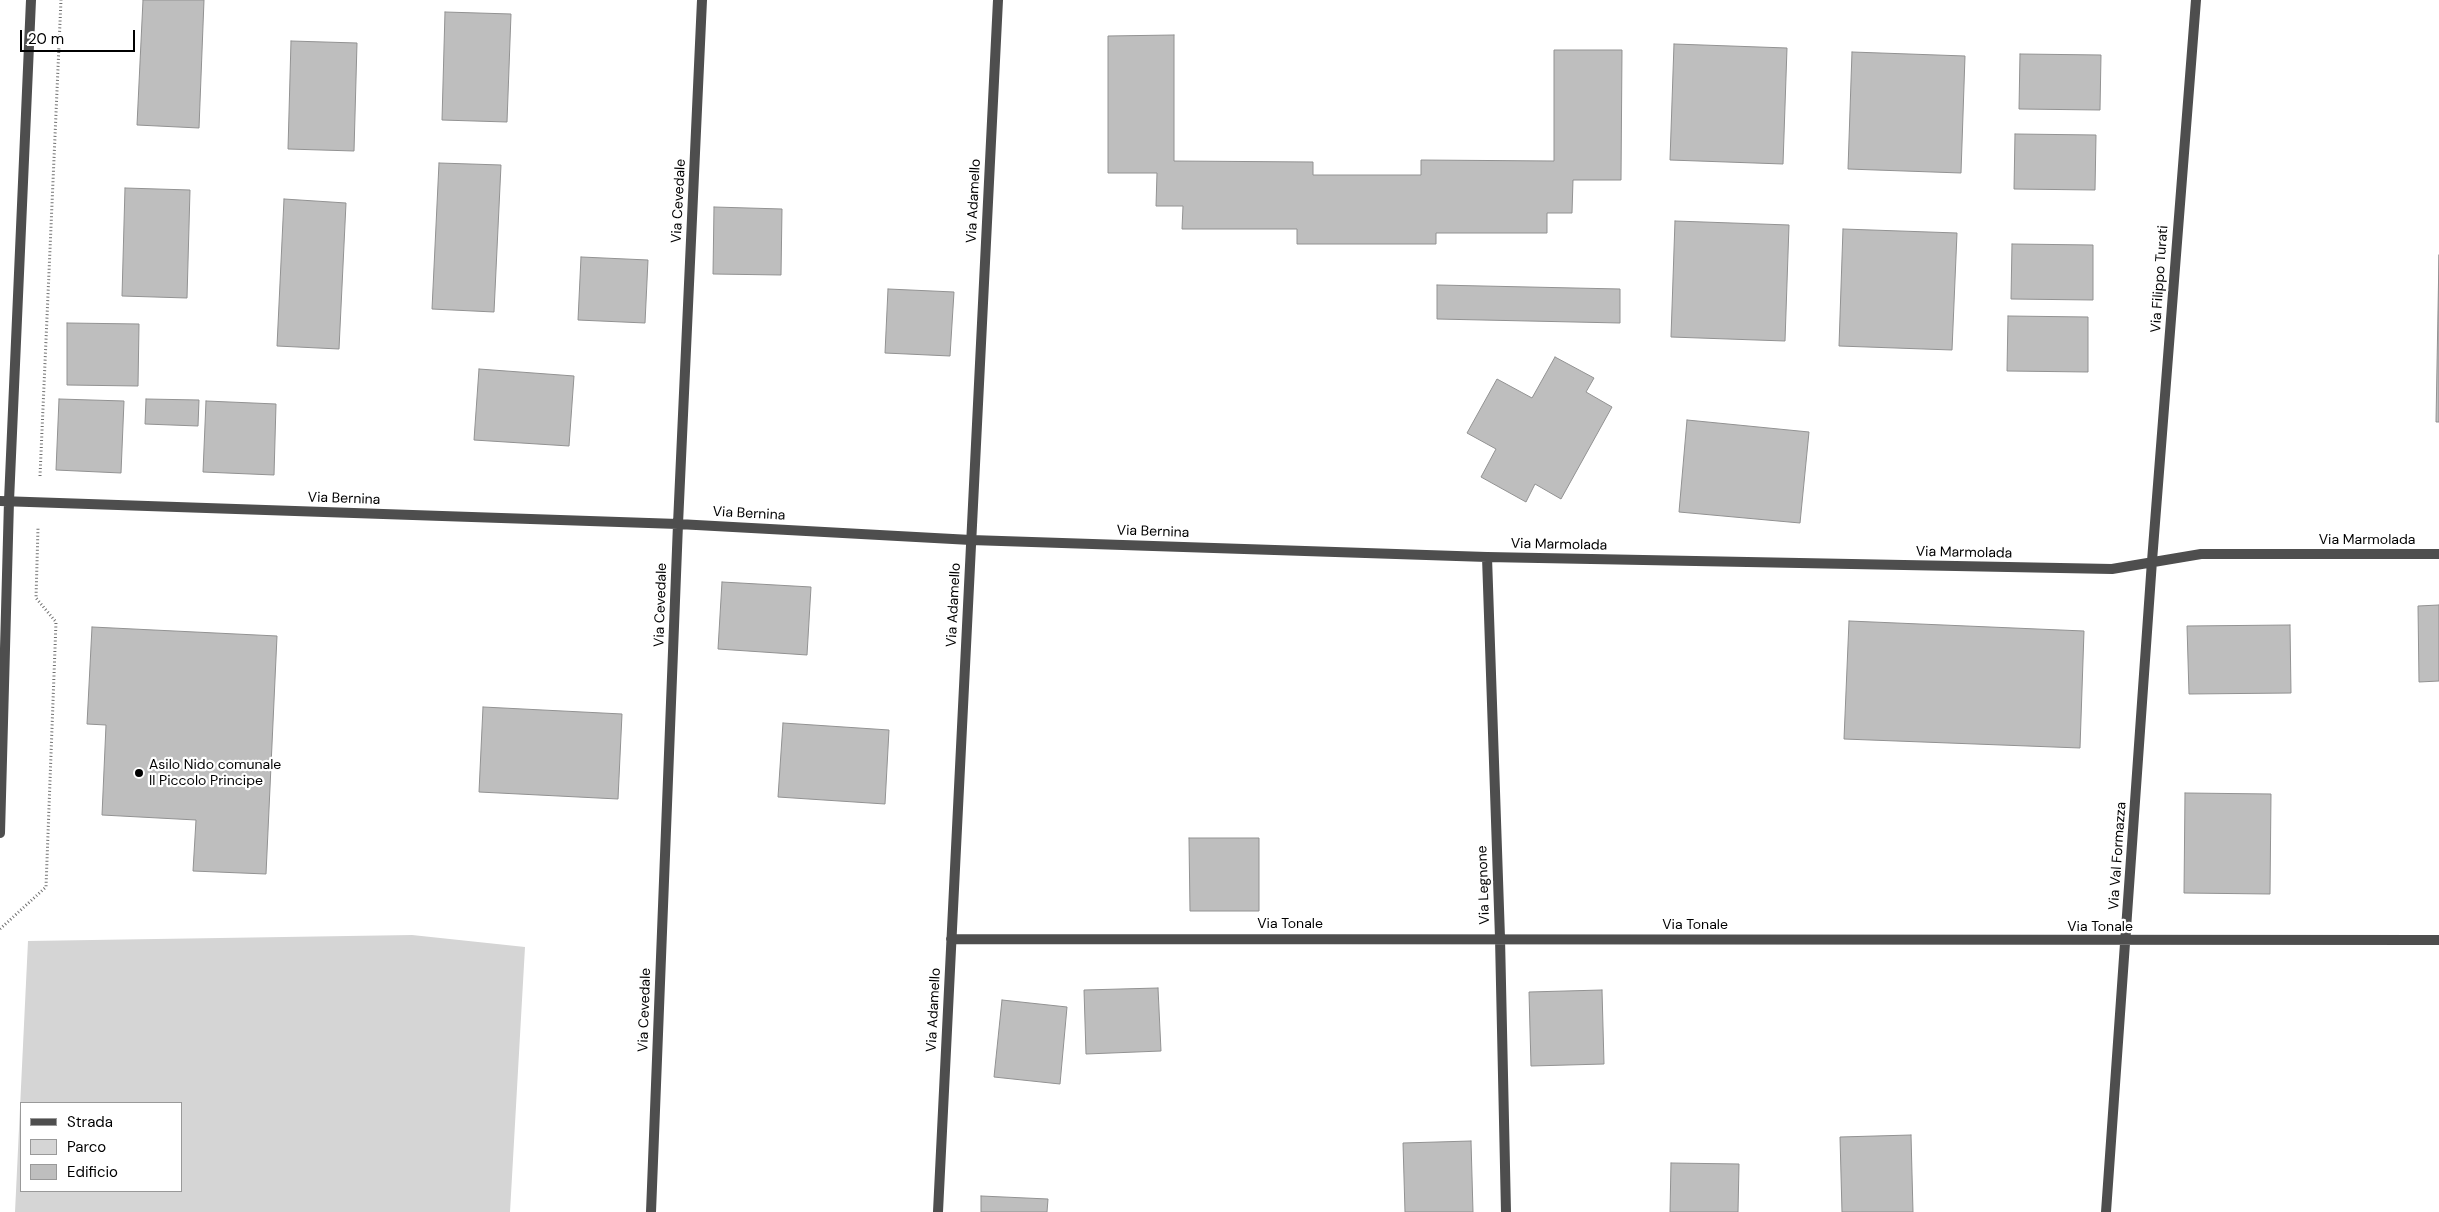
<!DOCTYPE html>
<html>
<head>
<meta charset="utf-8">
<style>
  body { margin:0 }
  #map { position:relative; width:2439px; height:1212px; overflow:hidden; background:#fff; font-family:"DM Sans",sans-serif }
  canvas { display:block }
  .legend { position:absolute; left:20px; top:1102px; width:162px; height:90px; box-sizing:border-box; background:#fff; border:1px solid #999; margin:0; padding:6px 9px; list-style:none; font-size:15px; color:#000 }
  .legend li { display:flex; align-items:center; gap:10px; height:25px }
  .legend b { width:25px; border:1px solid #999 }
  .scale { position:absolute; left:20px; top:30px; width:115px; height:22px; box-sizing:border-box; border:2px solid #000; border-top:0; padding-left:6px; font-size:15px; line-height:18px; white-space:nowrap; color:#000; -webkit-text-stroke:4px #fff; paint-order:stroke }
</style>
</head>
<body>
<div id="map">
<canvas width="2439" height="1212"></canvas>
<ul class="legend">
<li><b style="height:6px;background:#4e4e4e"></b>Strada</li>
<li><b style="height:14px;background:#d5d5d5"></b>Parco</li>
<li><b style="height:14px;background:#bebebe"></b>Edificio</li>
</ul>
<div class="scale">20 m</div>
</div>
<script>
const c = document.querySelector('canvas').getContext('2d');
c.lineJoin = 'round';
function paint(path, color) { c.fillStyle = color; c.fill(path, 'evenodd'); }
const poly = rows => new Path2D(rows.map(r => 'M' + r).join(''));
function trace(path, color, width, dash) { c.strokeStyle = color; c.lineWidth = width; c.lineCap = dash ? 'butt' : 'round'; c.setLineDash(dash || []); c.stroke(path); }
function label(font, color, halo, rows, align = 'center') {
  c.font = font + ' "DM Sans",sans-serif'; c.lineWidth = 4.5; c.setLineDash([]); c.textBaseline = 'middle'; c.strokeStyle = halo; c.fillStyle = color; for (const [text, x, y, turn = 0] of rows) {
    c.save(); c.translate(x, y); c.rotate((+turn || 0) * Math.PI / 180); c.textAlign = isNaN(turn) ? turn : align; if (halo) c.strokeText(text, 0, 0); c.fillText(text, 0, 0); c.restore();
  }
}
const green = poly([
  [412,935,525,947,510,1212,15,1212,28,941],
  [21,1103,181,1103,181,1191,21,1191]
]);
const building = poly([
  [143,0,204,0,199,128,137,125,143,0],
  [445,12,511,14,507,122,442,120,445,12],
  [1174,35,1174,161,1313,162,1313,175,1421,175,1421,160,1554,161,1554,50,1622,50,1621,180,1573,180,1572,213,1547,213,1547,233,1436,233,1436,244,1297,244,1297,229,1182,229,1183,206,1156,206,1157,173,1108,173,1108,36,1174,35],
  [291,41,357,43,354,151,288,149,291,41],
  [1674,44,1787,48,1783,164,1670,160,1674,44],
  [1852,52,1965,56,1961,173,1848,169,1852,52],
  [2020,54,2101,55,2100,110,2019,109,2020,54],
  [2015,134,2096,135,2095,190,2014,189,2015,134],
  [439,163,501,165,494,312,432,309,439,163],
  [125,188,190,190,187,298,122,296,125,188],
  [284,199,346,203,339,349,277,346,284,199],
  [714,207,782,209,781,275,713,274,714,207],
  [1675,221,1789,225,1785,341,1671,337,1675,221],
  [1843,229,1957,233,1952,350,1839,346,1843,229],
  [2012,244,2093,245,2093,300,2011,299,2012,244],
  [2439,255,2439,422,2436,422,2439,255],
  [581,257,648,260,645,323,578,320,581,257],
  [1437,285,1620,289,1620,323,1437,319,1437,285],
  [888,289,954,292,950,356,885,353,888,289],
  [2008,316,2088,317,2088,372,2007,371,2008,316],
  [67,323,139,324,138,386,67,385,67,323],
  [1555,357,1594,378,1586,392,1612,407,1561,499,1535,484,1526,502,1481,477,1496,449,1467,433,1497,379,1532,398,1555,357],
  [479,369,574,376,569,446,474,440,479,369],
  [59,399,124,401,121,473,56,470,59,399],
  [146,399,199,400,198,426,145,424,146,399],
  [206,401,276,404,274,475,203,472,206,401],
  [1687,420,1809,432,1800,523,1679,512,1687,420],
  [722,582,811,587,807,655,718,649,722,582],
  [2439,605,2439,681,2419,682,2418,606,2439,605],
  [1849,621,2084,631,2080,748,1844,739,1849,621],
  [2290,625,2291,693,2189,694,2187,626,2290,625],
  [92,627,277,636,266,874,193,871,196,820,102,815,106,725,87,724,92,627],
  [483,707,622,714,618,799,479,792,483,707],
  [783,723,889,730,885,804,778,797,783,723],
  [2185,793,2271,794,2270,894,2184,893,2185,793],
  [1189,838,1259,838,1259,911,1190,911,1189,838],
  [1158,988,1161,1051,1086,1054,1084,990,1158,988],
  [1602,990,1604,1064,1531,1066,1529,992,1602,990],
  [1002,1000,1067,1007,1060,1084,994,1077,1002,1000],
  [1911,1135,1913,1212,1842,1212,1840,1137,1911,1135],
  [1471,1141,1473,1212,1405,1212,1403,1143,1471,1141],
  [1671,1163,1739,1164,1738,1212,1670,1212,1671,1163],
  [981,1196,1048,1199,1047,1212,981,1212,981,1196]
]);
const path = poly([
  [40,476,61,0],
  [0,929,46,887,56,622,36,598,38,528]
]);
const street = poly([
  [0,501,678,524,971,540,1487,557,2112,569,2201,554,2439,554],
  [1487,557,1500,938,1506,1212],
  [0,833,9,501,31,0],
  [951,939,2439,940],
  [651,1212,678,524,702,0],
  [938,1212,998,0],
  [2106,1212,2152,561,2196,0]
]);
const markers = [
  [139,773,5,"#000"]
];
const streetNames = [
  ["Via Cevedale",679,201,-87],
  ["Via Adamello",974,201,-87],
  ["Via Filippo Turati",2160,279,-86],
  ["Via Bernina",344,499,2],
  ["Via Bernina",749,514,3],
  ["Via Bernina",1153,532,2],
  ["Via Marmolada",2367,540],
  ["Via Marmolada",1559,545,1],
  ["Via Marmolada",1964,553,1],
  ["Via Cevedale",661,605,-88],
  ["Via Adamello",954,605,-87],
  ["Via Val Formazza",2118,856,-86],
  ["Via Legnone",1484,885,-92],
  ["Via Tonale",1290,924],
  ["Via Tonale",1695,925],
  ["Via Tonale",2100,927],
  ["Via Cevedale",645,1010,-88],
  ["Via Adamello",934,1010,-87]
];
const poiNames = [
  ["Asilo Nido comunale",149,765],
  ["Il Piccolo Principe",149,781]
];
paint(green, '#d5d5d5');
paint(building, '#bebebe');
trace(building, '#929292', 1);
trace(path, '#707070', 3, [1, 2.5]);
trace(street, '#4e4e4e', 10);
for (const [x, y, r, color] of markers) { const dot = new Path2D(); dot.arc(x, y, r, 0, 2 * Math.PI); c.fillStyle = color; c.fill(dot); trace(dot, '#fff', 2); }
label('14px', '#000', '#fff', streetNames);
label('14px', '#000', '#fff', poiNames, 'left');
</script>
</body>
</html>
